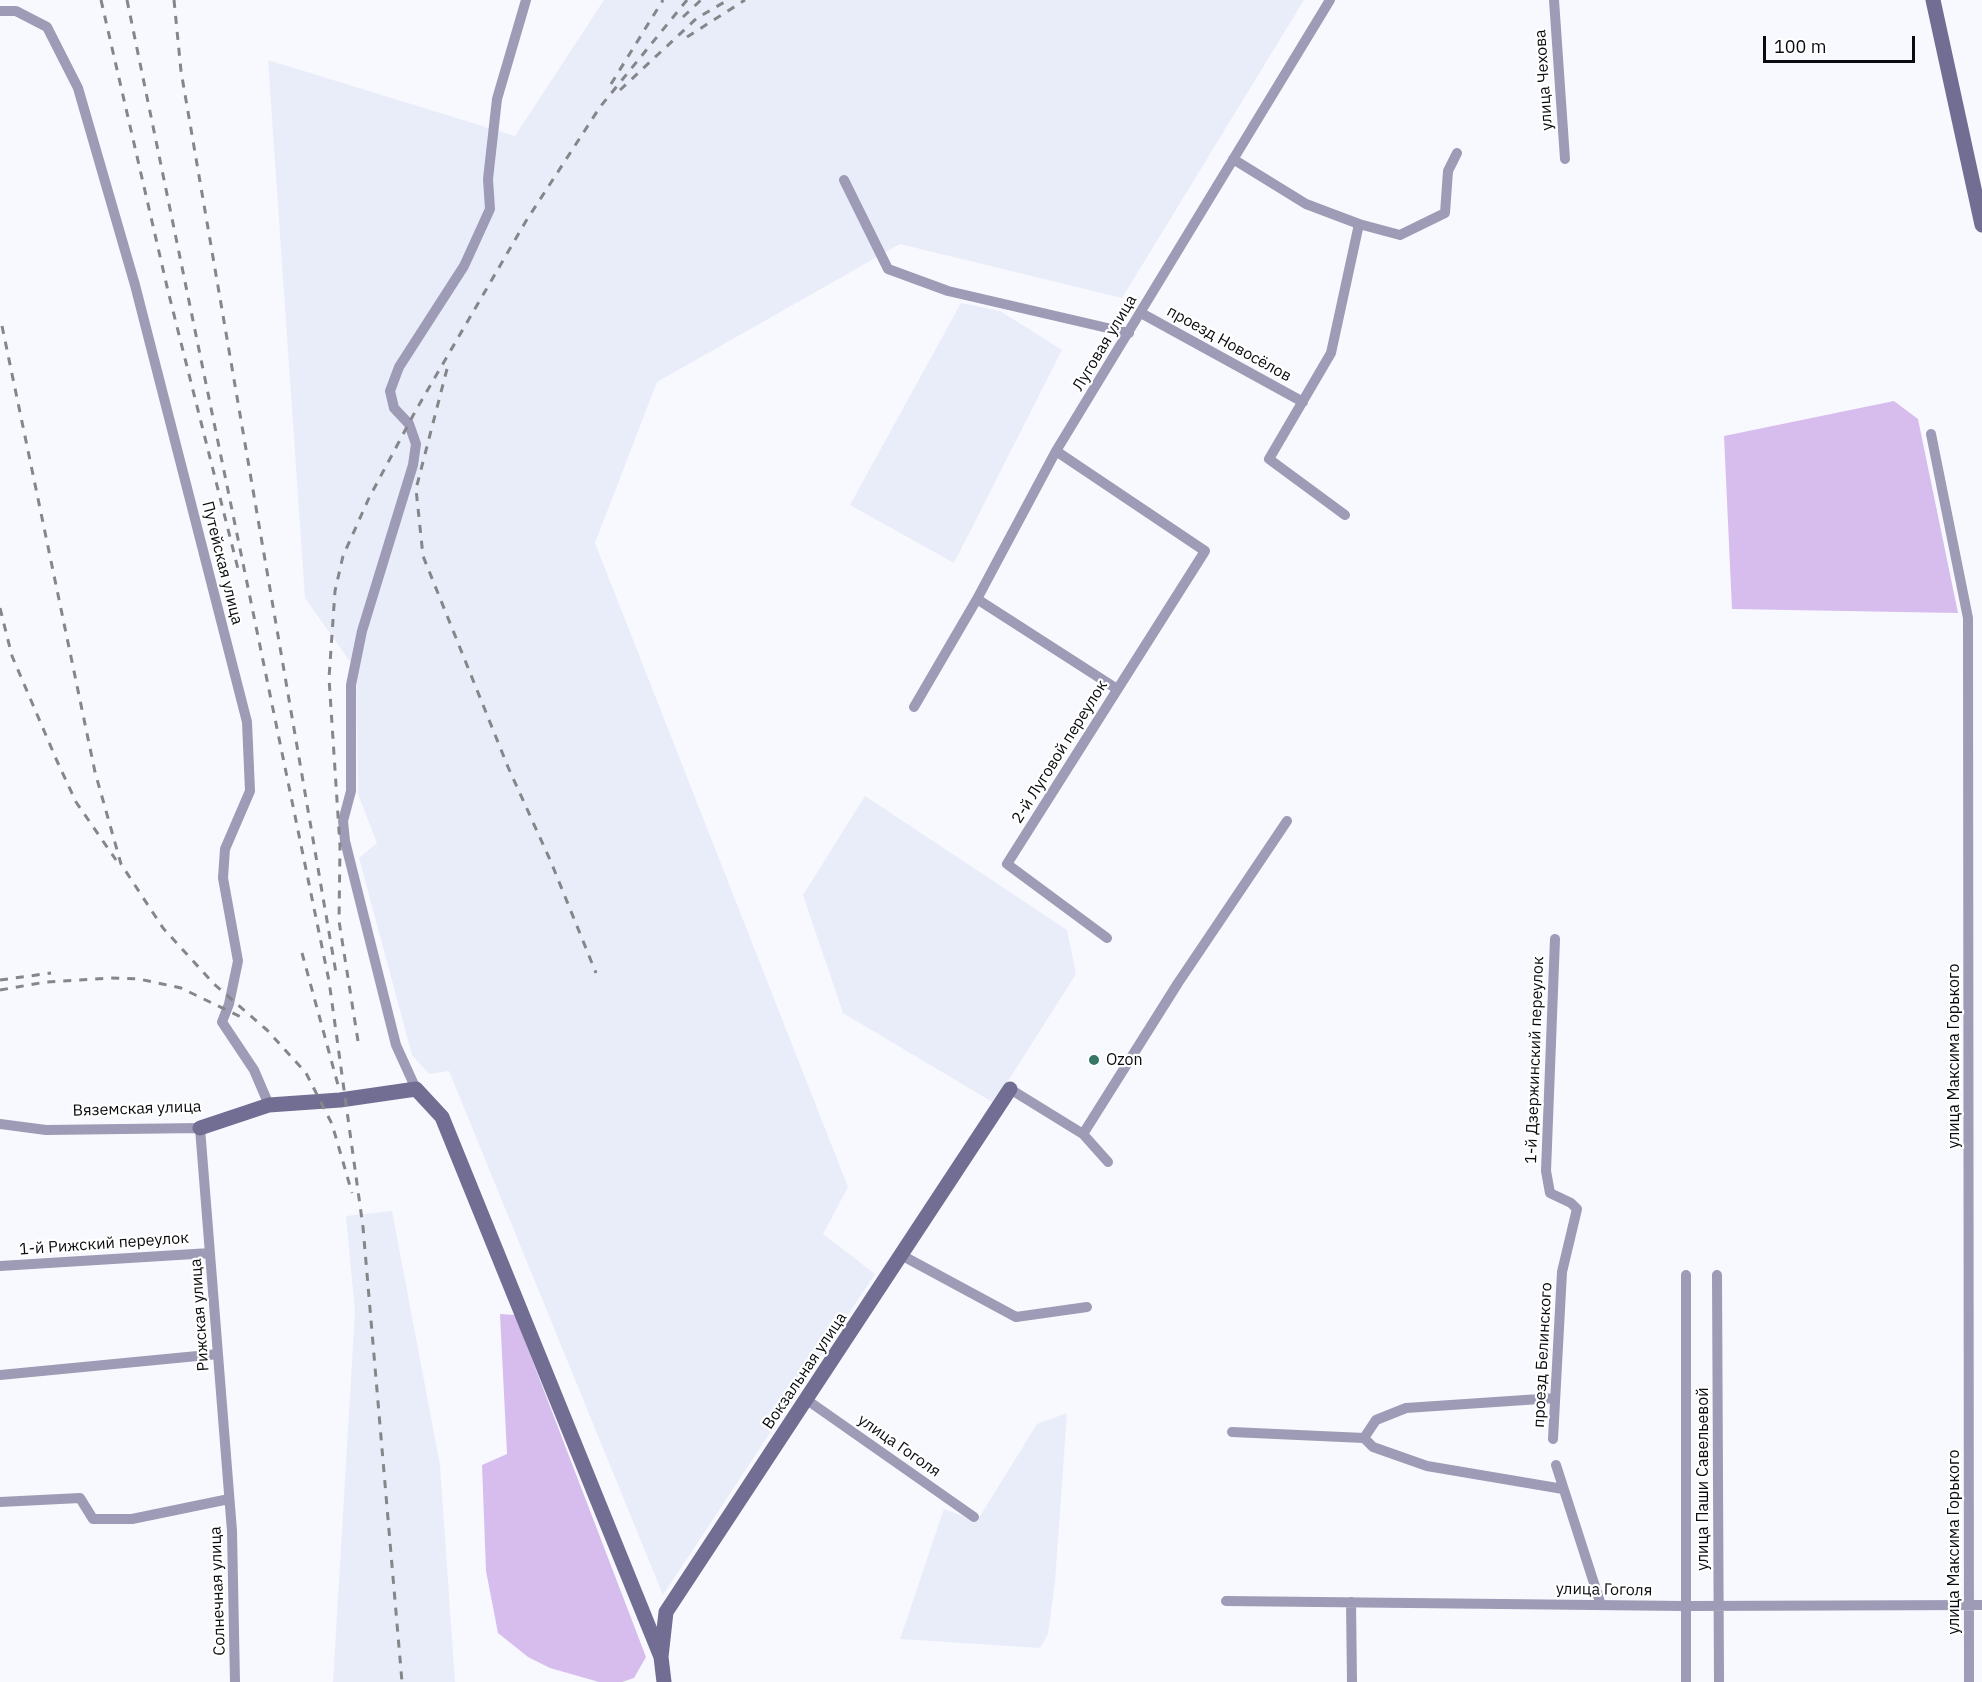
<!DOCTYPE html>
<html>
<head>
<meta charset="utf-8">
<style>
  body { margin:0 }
  #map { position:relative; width:1982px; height:1682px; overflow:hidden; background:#f8f9fe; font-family:"IBM Plex Sans",sans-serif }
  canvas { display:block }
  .scale { position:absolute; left:1763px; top:36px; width:152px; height:27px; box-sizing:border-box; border:3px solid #0a0b0e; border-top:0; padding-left:8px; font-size:18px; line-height:21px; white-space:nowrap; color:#0a0b0e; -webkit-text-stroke:4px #fff; paint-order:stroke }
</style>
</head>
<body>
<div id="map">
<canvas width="1982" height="1682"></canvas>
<div class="scale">100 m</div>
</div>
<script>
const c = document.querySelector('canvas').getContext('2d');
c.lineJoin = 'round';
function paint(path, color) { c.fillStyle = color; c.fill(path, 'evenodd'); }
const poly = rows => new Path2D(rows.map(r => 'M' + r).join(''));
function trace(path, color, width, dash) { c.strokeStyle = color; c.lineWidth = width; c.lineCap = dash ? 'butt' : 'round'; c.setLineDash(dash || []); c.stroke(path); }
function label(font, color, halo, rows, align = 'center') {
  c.font = font + ' "IBM Plex Sans",sans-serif'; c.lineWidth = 4.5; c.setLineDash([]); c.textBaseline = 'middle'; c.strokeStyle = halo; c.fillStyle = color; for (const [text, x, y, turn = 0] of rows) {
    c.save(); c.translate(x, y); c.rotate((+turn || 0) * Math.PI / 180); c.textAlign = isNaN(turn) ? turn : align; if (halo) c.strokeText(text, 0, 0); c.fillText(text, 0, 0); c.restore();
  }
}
const built = poly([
  [604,0,1304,0,1122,298,900,244,657,382,595,543,848,1187,823,1234,875,1274,663,1595,449,1071,429,1074,412,1055,359,858,377,843,358,794,356,670,305,598,268,60,515,136],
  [961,303,1000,311,1062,350,954,563,850,505],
  [865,796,1067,930,1076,974,994,1103,843,1013,803,895],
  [392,1211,440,1465,455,1682,333,1682,355,1312,346,1216],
  [1067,1413,1055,1582,1048,1634,1040,1648,900,1639,944,1509,977,1521,1037,1424]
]);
const green = poly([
  [1894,401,1918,419,1958,613,1732,609,1724,436],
  [500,1314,515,1315,646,1657,634,1678,622,1682,599,1682,550,1668,528,1657,498,1633,486,1571,482,1465,507,1454]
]);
const street = poly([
  [1554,0,1565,159],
  [0,11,16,11,47,27,78,88,135,285,247,722,250,791,225,849,223,878,238,961,229,1004,222,1022,254,1070,269,1105],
  [1233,159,1306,204,1359,224],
  [844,180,888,269,948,291,1129,333],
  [1141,313,1303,402],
  [1931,434,1968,618,1969,1682],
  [1056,451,1205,551,1007,864,1107,938],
  [1345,515,1269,459,1331,353,1359,224,1400,235,1445,213,1448,171,1457,153],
  [977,599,1117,689],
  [914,707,977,599,1056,451,1330,0],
  [416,1089,396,1045,345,841,343,821,351,791,351,685,362,631,413,465,416,444,409,424,394,408,390,391,399,367,464,266,490,209,488,179,497,99,526,0],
  [1010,1089,1083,1134,1108,1162],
  [0,1124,46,1130,200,1128,232,1531,235,1682],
  [1083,1134,1178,983,1287,821],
  [903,1256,1016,1317,1087,1307],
  [0,1266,210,1253],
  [1717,1275,1719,1682],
  [0,1375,218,1354],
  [807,1400,974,1517],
  [1232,1432,1364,1438,1373,1447,1427,1466,1563,1489],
  [1364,1438,1376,1420,1406,1408,1555,1398],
  [1553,1439,1562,1272,1577,1209,1571,1203,1550,1193,1546,1171,1555,939],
  [1556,1465,1601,1605],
  [0,1502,80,1498,93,1519,132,1519,229,1499],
  [1226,1601,1685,1606,1982,1605],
  [1351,1602,1352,1682],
  [1686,1682,1686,1275]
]);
const secondary = poly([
  [1933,0,1982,225],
  [200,1128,269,1105,340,1100,416,1089,442,1117,661,1657],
  [664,1682,661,1657,666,1612,1010,1089]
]);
const rail = poly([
  [101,0,168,291,238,569],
  [127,0,329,981,363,1227,402,1682],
  [174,0,181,71,336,973],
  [683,17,701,0],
  [687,37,745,0],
  [611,84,663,0],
  [620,90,697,18,728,0],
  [2,326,95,772,121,864,163,928,214,984,267,1030,306,1073,332,1124,352,1193],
  [447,369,416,489,423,556,508,767,551,862,596,973],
  [0,608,12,656,57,761,76,802,116,860],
  [302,953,338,1085],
  [0,980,51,973],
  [0,990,46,982,110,978,139,979,181,988,245,1019],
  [358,1041,339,921,340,846,329,678,335,591,343,556,369,498,416,410,526,221,600,107,687,0]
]);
const markers = [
  [1094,1060,6,"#357666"]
];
const streetNames = [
  ["улица Чехова",1544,80,-94],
  ["Луговая улица",1105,343,-59],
  ["проезд Новосёлов",1229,344,29],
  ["Путейская улица",222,563,76],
  ["2-й Луговой переулок",1060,752,-58],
  ["улица Максима Горького",1954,1056,-90],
  ["1-й Дзержинский переулок",1535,1060,-88],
  ["Вяземская улица",137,1109,-2],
  ["1-й Рижский переулок",104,1244,-4],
  ["Рижская улица",200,1315,-94],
  ["проезд Белинского",1543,1355,-87],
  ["Вокзальная улица",805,1371,-56],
  ["улица Гоголя",899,1446,35],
  ["улица Паши Савельевой",1703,1479,-90],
  ["улица Максима Горького",1954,1542,-90],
  ["улица Гоголя",1604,1590,1],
  ["Солнечная улица",218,1591,-92]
];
const poiNames = [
  ["Ozon",1106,1060]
];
paint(built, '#e9edf9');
paint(green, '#d7bdee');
trace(street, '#9d9bb5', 10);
trace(secondary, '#726e93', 15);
trace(rail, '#85868a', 3, [8, 8]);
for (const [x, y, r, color] of markers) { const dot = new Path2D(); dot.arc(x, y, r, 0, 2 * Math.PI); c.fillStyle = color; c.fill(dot); trace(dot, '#fff', 2); }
label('16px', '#0a0b0e', '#fff', streetNames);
label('16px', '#0a0b0e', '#fff', poiNames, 'left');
</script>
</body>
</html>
